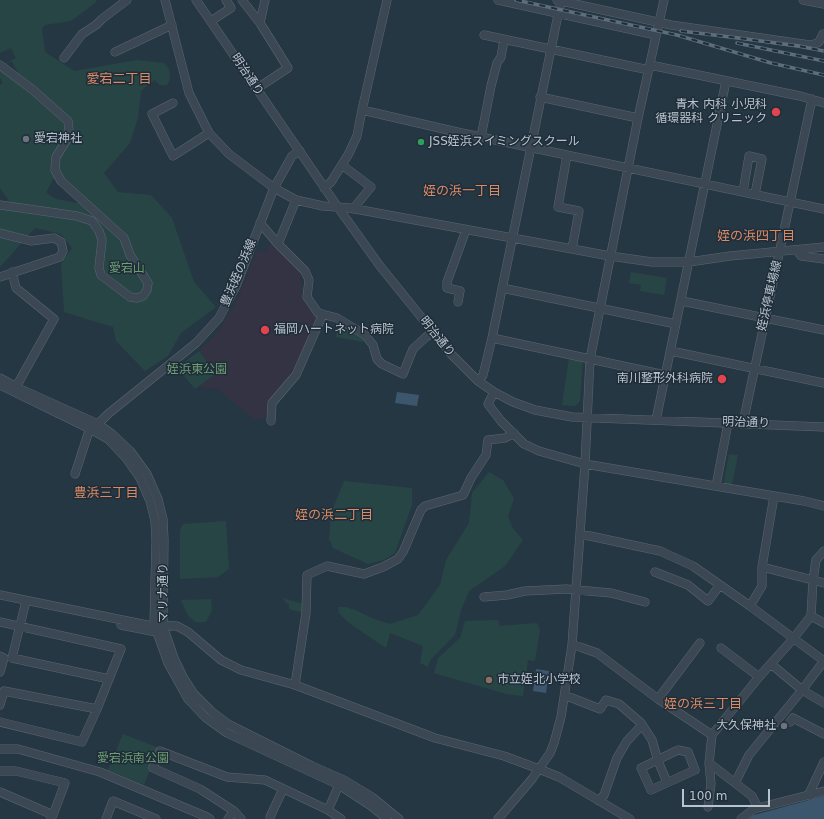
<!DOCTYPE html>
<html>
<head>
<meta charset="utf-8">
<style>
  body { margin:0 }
  #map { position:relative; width:824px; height:819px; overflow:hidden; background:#263744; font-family:"DejaVu Sans",sans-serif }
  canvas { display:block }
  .scale { position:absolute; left:682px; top:789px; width:88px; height:18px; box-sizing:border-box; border:2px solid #b8c3cd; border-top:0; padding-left:5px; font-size:12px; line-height:14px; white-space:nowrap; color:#b8c3cd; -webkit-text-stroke:3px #1f2d39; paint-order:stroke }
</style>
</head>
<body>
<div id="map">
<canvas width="824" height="819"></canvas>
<div class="scale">100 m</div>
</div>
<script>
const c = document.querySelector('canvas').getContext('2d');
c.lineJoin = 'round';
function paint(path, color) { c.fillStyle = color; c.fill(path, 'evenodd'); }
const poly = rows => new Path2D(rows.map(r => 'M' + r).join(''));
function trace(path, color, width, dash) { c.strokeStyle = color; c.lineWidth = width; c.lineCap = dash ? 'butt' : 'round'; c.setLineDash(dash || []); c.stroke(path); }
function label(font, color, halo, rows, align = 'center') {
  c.font = font + ' "DejaVu Sans","Noto Sans JP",sans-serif'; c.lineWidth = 3; c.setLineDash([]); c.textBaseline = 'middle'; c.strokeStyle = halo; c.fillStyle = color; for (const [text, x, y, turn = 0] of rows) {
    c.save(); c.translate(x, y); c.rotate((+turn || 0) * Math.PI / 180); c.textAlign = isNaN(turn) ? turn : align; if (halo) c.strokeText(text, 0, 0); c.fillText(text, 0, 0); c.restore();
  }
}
const medical = poly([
  [272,241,304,275,300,279,302,283,302,296,305,304,318,319,289,378,267,402,267,414,262,420,254,419,218,389,198,387,217,374,199,350,213,337,223,324,237,300,257,250,265,253]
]);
const green = poly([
  [0,0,97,0,95,3,71,21,45,25,42,29,45,52,74,71,137,60,164,63,169,69,170,79,167,85,160,85,154,80,141,91,138,118,130,143,104,173,118,192,151,195,172,218,194,282,216,307,181,333,168,356,145,371,116,341,113,327,64,312,61,264,72,248,61,234,35,228,0,267,0,204,9,201,0,188,0,85,3,83,0,77,0,61,2,65,16,58,11,48,0,53],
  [12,61,19,75,12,77,6,64],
  [53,179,54,179,82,204,56,199,46,193],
  [631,272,667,278,664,295,640,291,641,285,629,283],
  [338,321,363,336,363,342,336,337],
  [199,351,216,374,195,389,177,368],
  [569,357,583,359,580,401,575,406,562,405],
  [729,454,738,455,731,489,723,487],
  [489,472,503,480,514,498,508,516,512,527,523,540,505,566,469,591,461,610,455,635,431,659,428,667,420,663,423,646,390,633,386,648,349,623,339,613,338,607,346,607,355,610,374,619,390,624,418,615,440,585,446,560,469,523,472,493],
  [344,481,412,488,412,505,395,553,384,560,368,564,333,548,329,539,331,513],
  [226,521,229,569,218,577,180,579,180,530,183,524],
  [282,598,304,604,304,613,289,609,289,605],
  [211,599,212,610,206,622,195,622,187,614,181,600],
  [498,620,500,626,537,623,540,630,535,661,528,660,523,696,506,694,434,673,438,658,460,638,465,621],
  [123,734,159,748,144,785,108,770]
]);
const water = poly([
  [397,392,419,395,417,406,395,403],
  [536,669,549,671,546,693,533,691],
  [824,796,824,819,749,819,754,815]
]);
const minor = poly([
  [165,0,189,93,209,133,229,154,274,188,296,200,323,206,350,208,610,256,652,262,689,262,730,256,824,247],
  [196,0,337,206,380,266,451,354,478,381,494,392,513,402,535,410,572,417,824,427],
  [242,0,260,23,288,68,256,89],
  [498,0,656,35],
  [557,0,671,25,810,45,815,44,819,42,823,34],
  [803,0,824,4],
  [211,21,231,8,226,0],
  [260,23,265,0],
  [484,35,649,70],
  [115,52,172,25],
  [64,58,82,34,96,25,102,19,127,0],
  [0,65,33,90,68,121,69,130,66,141,56,157,55,170,61,181,124,238,130,255,148,283,147,290,143,296,137,298,130,297,101,275,99,268,102,240,99,231,92,221,77,216,0,205],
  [650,65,800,96,824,103],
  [540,97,638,118],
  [173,103,152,114,173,156,209,133],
  [362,110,387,0],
  [481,137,491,86,497,63,501,57,504,40],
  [567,155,558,207,579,211,572,249],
  [342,165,371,187,353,209],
  [324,188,331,182,348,155,357,136,362,110,457,132,824,209],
  [743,192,749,156,762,159,755,194],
  [260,223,278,244,305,271,309,280,307,297,318,313,337,318,365,335,373,345,377,359,382,364,403,374,413,349,426,337,433,332],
  [0,233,31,241,54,238,61,242,63,251,60,257,0,277],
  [278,244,296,200],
  [797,250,801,256,824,259],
  [12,272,16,288,54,319,16,387],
  [502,288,676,324],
  [682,301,824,330],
  [458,302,460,291,447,288,447,282,466,230],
  [492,338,665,375],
  [671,351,824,383],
  [0,378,16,387,98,424,112,434,131,452,147,474,158,499,163,519,164,540,163,626,174,658,183,677,194,694,211,711,228,724,312,766,344,780,372,797,399,819],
  [478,381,483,375,492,338,561,0],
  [0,385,92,430,108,439,126,458,140,478,150,501,155,521,156,541,154,624,168,663,188,699,205,717,227,733,339,785,371,806,387,819],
  [494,392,488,404,501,421,524,444,539,451,585,464,804,501,824,506],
  [656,420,726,81],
  [271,421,272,403,296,375,323,314],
  [743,423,812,99],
  [75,474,88,434,108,414,196,343,219,318,236,286,274,188,292,156,300,151],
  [716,486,728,423],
  [580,535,590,536,660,551,693,566,750,606],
  [762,567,824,583],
  [655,572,688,585,708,601,720,585],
  [0,595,147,625,177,626,188,632,221,660,241,670,295,685,435,738,504,756,539,769,559,777,630,819],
  [484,597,507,595,525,591,566,589,611,593,645,602],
  [26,601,12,658,109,679],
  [811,616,824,623],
  [0,622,121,649,97,709],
  [121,625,156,632,160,629],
  [572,645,580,647,597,653,658,699,700,643],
  [721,648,759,677],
  [0,656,4,658,0,672],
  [771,664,802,690,824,703],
  [295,685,306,613,307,575,327,566,364,574,383,567,398,559,403,552,421,510,425,506,463,495,471,478,486,455,488,440,505,438,514,433],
  [565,696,572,698,600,709,606,700,619,704,641,723,652,740,658,761,667,782],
  [658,699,712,735],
  [0,705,4,691,97,709,82,742,0,722],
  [790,722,793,718,824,734],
  [0,749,18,749,100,772,207,817,210,819],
  [678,750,688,752,695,770,651,790,641,768,678,750],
  [0,771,16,771,65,783,53,815],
  [735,783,749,755,802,690,824,661,750,606,762,586,762,567,774,496],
  [0,792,53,815,51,818],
  [812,795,810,792,824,762],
  [599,801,604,795,617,758,627,741,642,725],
  [708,807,711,784,709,763],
  [758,808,752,796,709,763,712,735,759,677,793,639,811,616,813,580,816,560,824,551],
  [328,810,339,785,342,783],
  [270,817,283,789],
  [106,819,113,801,156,819],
  [228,819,234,811],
  [241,819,234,811,200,789,153,768,160,751,227,777,265,780,328,810,341,819],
  [498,819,532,779,550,753,554,743,561,717,572,645,585,464,590,359,638,118,664,0],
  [741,819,754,809,824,791]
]);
const rail = poly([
  [516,0,677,35,771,63,824,75],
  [681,31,738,38,799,46,824,51],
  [737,43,824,61]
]);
const markers = [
  [776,112,5,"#e0444e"],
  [26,139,4,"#6b7280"],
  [421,142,4,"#2e9e5b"],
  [265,330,5,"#e0444e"],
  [722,379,5,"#e0444e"],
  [489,680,4,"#8d6e63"],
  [784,726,4,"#6b7280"]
];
const streetNames = [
  ["明治通り",247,75,56],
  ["豊浜姪の浜線",239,273,-67],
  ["姪浜停車場線",770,296,-77],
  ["明治通り",437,337,51],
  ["明治通り",746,423,2],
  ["マリナ通り",164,593,-90]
];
const poiNames = [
  ["青木 内科 小児科",767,105,"right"],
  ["循環器科 クリニック",767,119,"right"],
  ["愛宕神社",34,139],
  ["JSS姪浜スイミングスクール",429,142],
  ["福岡ハートネット病院",274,330],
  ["南川整形外科病院",713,379,"right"],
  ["市立姪北小学校",497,680],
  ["大久保神社",776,726,"right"]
];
const parkNames = [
  ["愛宕山",127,269],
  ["姪浜東公園",197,370],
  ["愛宕浜南公園",133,759]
];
const neighbourhoodNames = [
  ["愛宕二丁目",119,80],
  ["姪の浜一丁目",462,192],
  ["姪の浜四丁目",756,237],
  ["豊浜三丁目",106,494],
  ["姪の浜二丁目",334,516],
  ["姪の浜三丁目",703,705]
];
paint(medical, '#334');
paint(green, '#284545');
paint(water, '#3c576d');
trace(minor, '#596671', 9);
trace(minor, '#3b4854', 8);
trace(rail, '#5d6d7b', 3.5);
trace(rail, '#1f2d39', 2, [6]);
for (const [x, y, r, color] of markers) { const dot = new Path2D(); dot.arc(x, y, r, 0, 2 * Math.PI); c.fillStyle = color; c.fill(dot); trace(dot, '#1f2d39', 1.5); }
label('12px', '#b8c3cd', '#1f2d39', streetNames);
label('12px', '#b8c3cd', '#1f2d39', poiNames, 'left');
label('12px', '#6f9f74', '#1f2d39', parkNames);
label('13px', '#da8b66', '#1f2d39', neighbourhoodNames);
</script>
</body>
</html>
